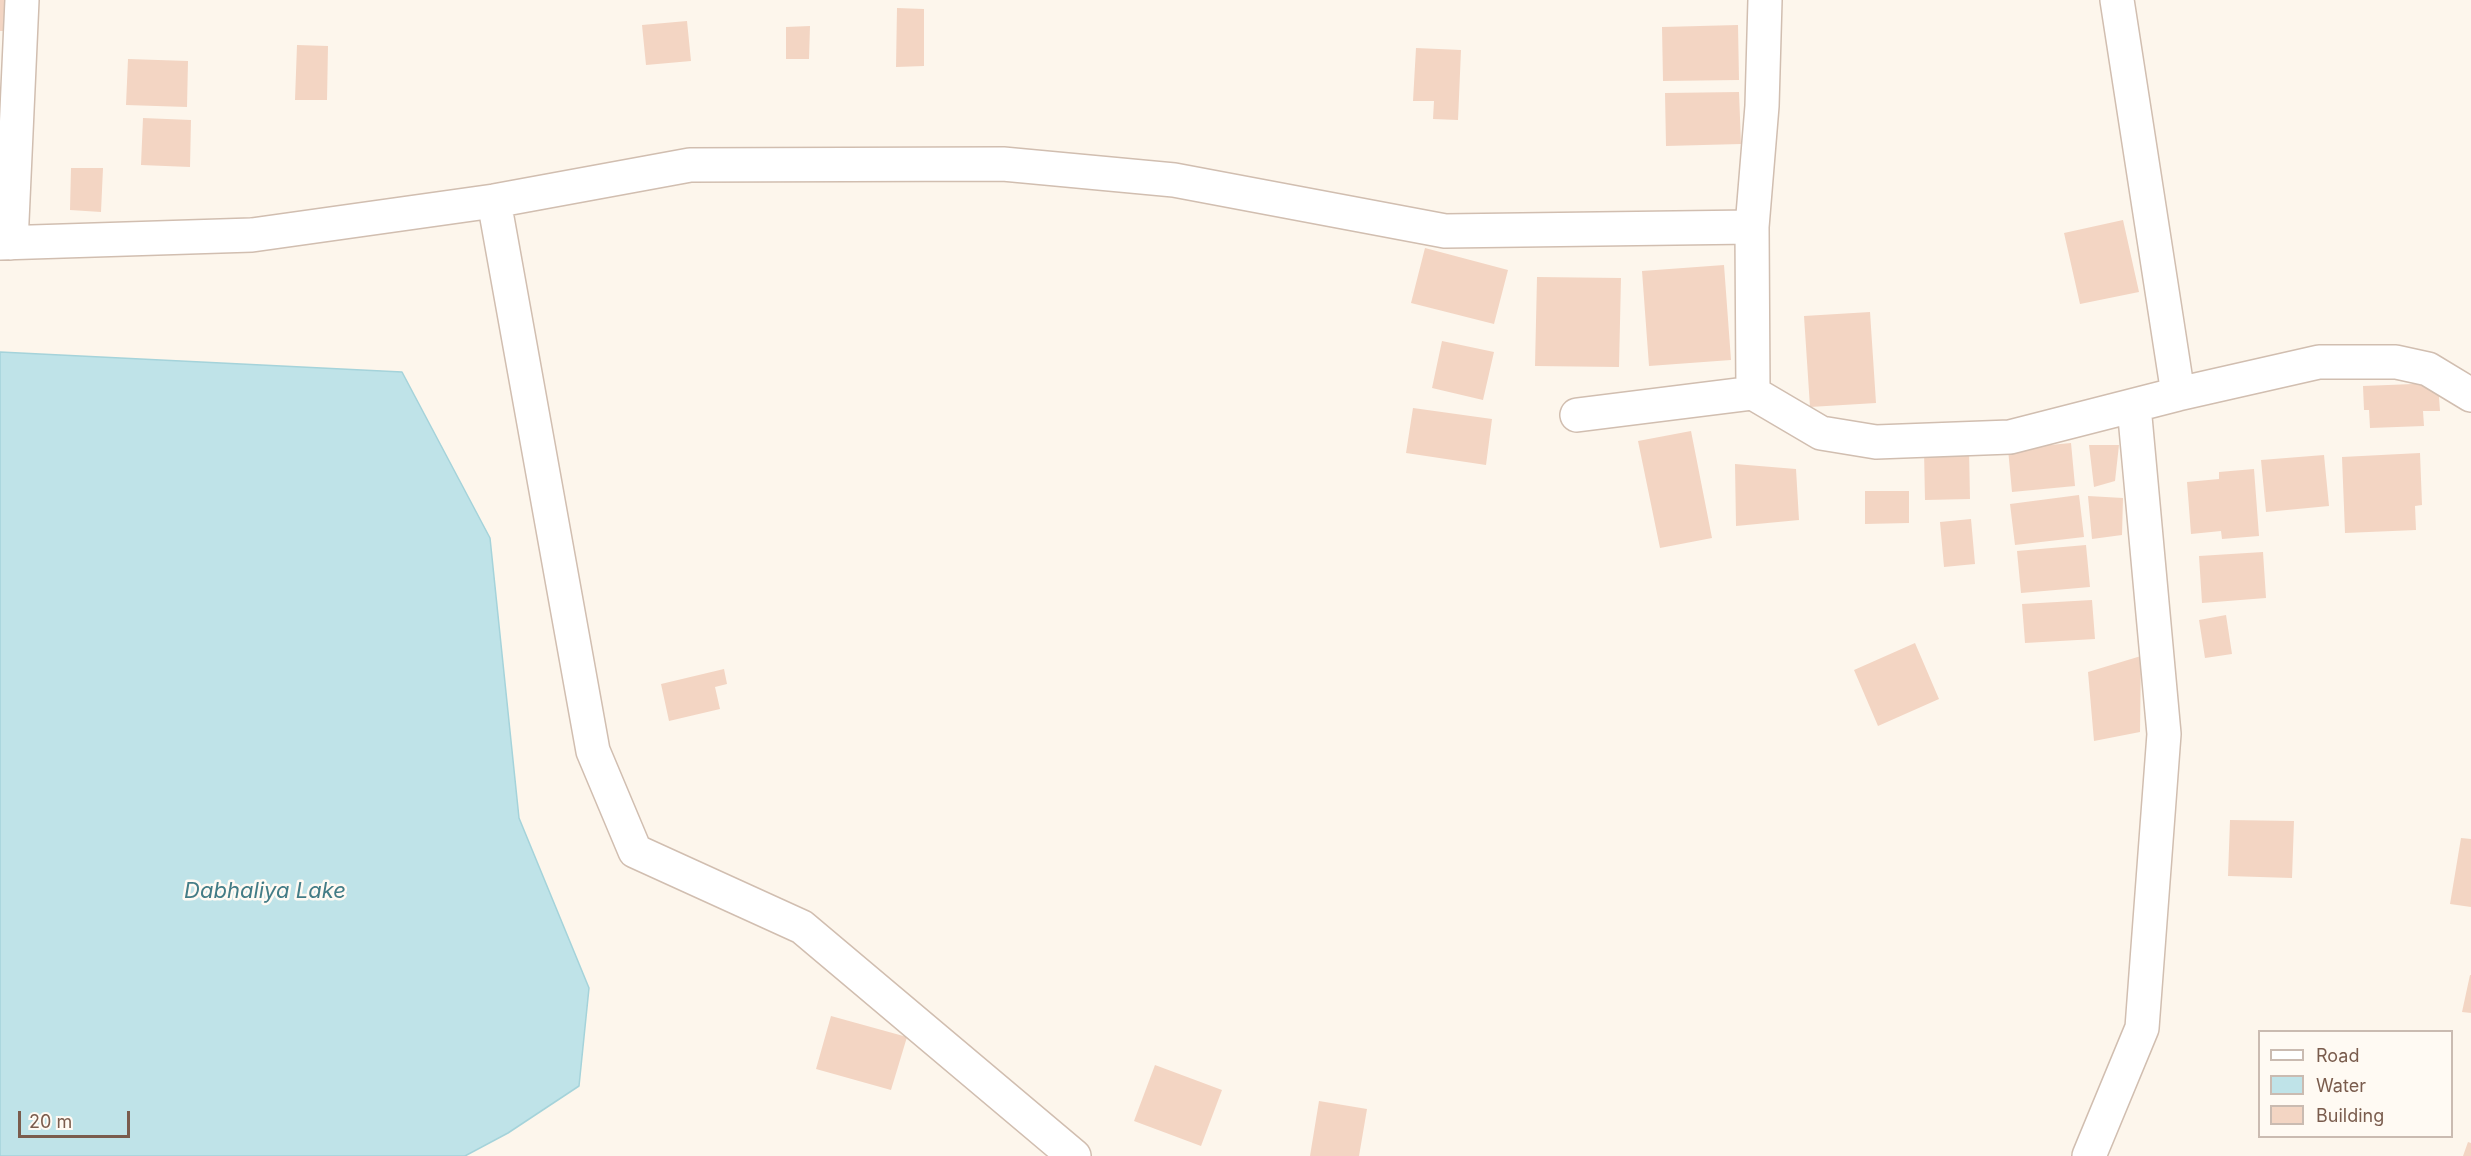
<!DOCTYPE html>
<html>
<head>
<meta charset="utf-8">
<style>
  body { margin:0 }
  #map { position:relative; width:2471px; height:1156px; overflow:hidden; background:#fdf6ec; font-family:Inter,sans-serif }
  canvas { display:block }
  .legend { position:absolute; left:2258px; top:1030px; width:195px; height:108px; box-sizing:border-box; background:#fffaf3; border:2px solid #cabbb1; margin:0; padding:8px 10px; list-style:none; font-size:18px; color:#7a5c4d }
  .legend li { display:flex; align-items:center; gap:12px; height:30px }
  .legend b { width:30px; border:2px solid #cabbb1 }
  .scale { position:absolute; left:18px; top:1111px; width:112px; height:27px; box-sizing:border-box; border:3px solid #7a5c4d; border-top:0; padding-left:8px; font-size:18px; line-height:21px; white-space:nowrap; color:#7a5c4d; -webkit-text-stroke:4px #fffaf3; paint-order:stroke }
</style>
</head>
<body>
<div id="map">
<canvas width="2471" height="1156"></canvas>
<ul class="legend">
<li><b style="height:8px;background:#fff"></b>Road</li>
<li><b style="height:16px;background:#bfe3e8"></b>Water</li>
<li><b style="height:16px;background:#f3d5c3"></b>Building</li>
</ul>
<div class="scale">20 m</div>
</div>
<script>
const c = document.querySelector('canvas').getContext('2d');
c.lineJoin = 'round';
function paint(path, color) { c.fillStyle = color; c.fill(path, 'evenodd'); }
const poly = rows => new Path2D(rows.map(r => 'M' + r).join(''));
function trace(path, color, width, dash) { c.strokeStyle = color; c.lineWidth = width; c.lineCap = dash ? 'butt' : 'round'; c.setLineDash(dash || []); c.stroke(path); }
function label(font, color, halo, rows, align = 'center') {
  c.font = font + ' Inter,sans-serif'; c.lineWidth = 5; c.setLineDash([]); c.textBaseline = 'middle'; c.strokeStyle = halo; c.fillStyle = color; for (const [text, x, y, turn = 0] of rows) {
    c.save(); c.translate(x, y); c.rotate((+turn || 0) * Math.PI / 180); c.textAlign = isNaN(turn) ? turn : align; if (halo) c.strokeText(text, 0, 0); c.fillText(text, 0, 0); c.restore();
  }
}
const water = poly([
  [0,352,402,372,490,538,519,818,589,988,579,1086,508,1133,465,1156,0,1156,0,352]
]);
const building = poly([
  [0,0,21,0,20,31,0,31],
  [897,8,924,9,924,66,896,67],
  [687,21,691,61,646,65,642,25],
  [1738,25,1739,80,1663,81,1662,27],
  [810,26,809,59,786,59,786,27],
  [297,45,328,46,327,100,295,100],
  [1416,48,1461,50,1458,120,1433,119,1434,101,1413,101],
  [128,59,188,61,187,107,126,105],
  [1739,92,1741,144,1666,146,1665,93],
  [143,118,191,120,190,167,141,165],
  [71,168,103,168,101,212,70,210],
  [2123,220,2139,292,2080,304,2064,233],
  [1425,248,1508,270,1494,324,1411,303],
  [1724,265,1731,360,1649,366,1642,271],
  [1537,277,1621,278,1619,367,1535,366],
  [1870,312,1876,403,1810,407,1804,316],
  [1442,341,1494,352,1483,400,1432,388],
  [2438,383,2440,411,2423,411,2424,426,2370,428,2369,410,2364,410,2363,386],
  [1413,408,1492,419,1486,465,1406,453],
  [1691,431,1712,538,1660,548,1638,441],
  [2071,443,2075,486,2012,492,2008,449],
  [2089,445,2119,445,2115,481,2094,487],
  [1969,449,1970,499,1925,500,1924,450],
  [2420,453,2422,505,2415,506,2416,530,2345,533,2342,457],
  [2324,455,2329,506,2266,512,2261,460],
  [1735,464,1796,469,1799,520,1736,526],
  [2254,469,2259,536,2222,539,2221,531,2191,534,2187,482,2219,479,2219,472],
  [1865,491,1909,491,1909,523,1865,524],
  [2079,495,2084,537,2015,545,2010,504],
  [2088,496,2123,498,2122,535,2092,539],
  [1971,519,1975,564,1944,567,1940,522],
  [2086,545,2090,587,2021,593,2017,551],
  [2263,552,2266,598,2202,603,2199,556],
  [2092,600,2095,639,2025,643,2022,604],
  [2226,615,2232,654,2205,658,2199,620],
  [1915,643,1939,699,1878,726,1854,670],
  [2141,656,2140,732,2094,741,2088,672],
  [724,669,727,684,715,687,720,709,669,721,661,684],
  [2230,820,2294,821,2292,878,2228,876],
  [2461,838,2471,839,2471,907,2450,904],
  [2470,975,2471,975,2471,1013,2462,1012],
  [831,1016,907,1037,891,1090,816,1069],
  [1155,1065,1222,1090,1201,1146,1134,1121],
  [1319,1101,1367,1109,1359,1156,1310,1156],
  [2468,1142,2471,1143,2471,1156,2463,1156]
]);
const minor = poly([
  [2117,0,2178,394],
  [494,201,593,751,635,851,802,927,1074,1156],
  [0,243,252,235,494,201,690,165,1003,164,1174,180,1445,231,1752,227],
  [11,243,22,0],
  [1753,393,1752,227,1762,106,1765,0],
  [1577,415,1753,393,1821,433,1876,442,2010,437,2178,394,2319,362,2396,362,2428,369,2471,395],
  [2089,1156,2142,1028,2164,734,2134,406]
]);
const waterNames = [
  ["Dabhaliya Lake",265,891]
];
paint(water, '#bfe3e8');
trace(water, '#a5d3da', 1.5);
paint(building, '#f3d5c3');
trace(minor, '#d1beb0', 36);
trace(minor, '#fff', 33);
label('italic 22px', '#437c86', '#fffaf3', waterNames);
</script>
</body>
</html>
